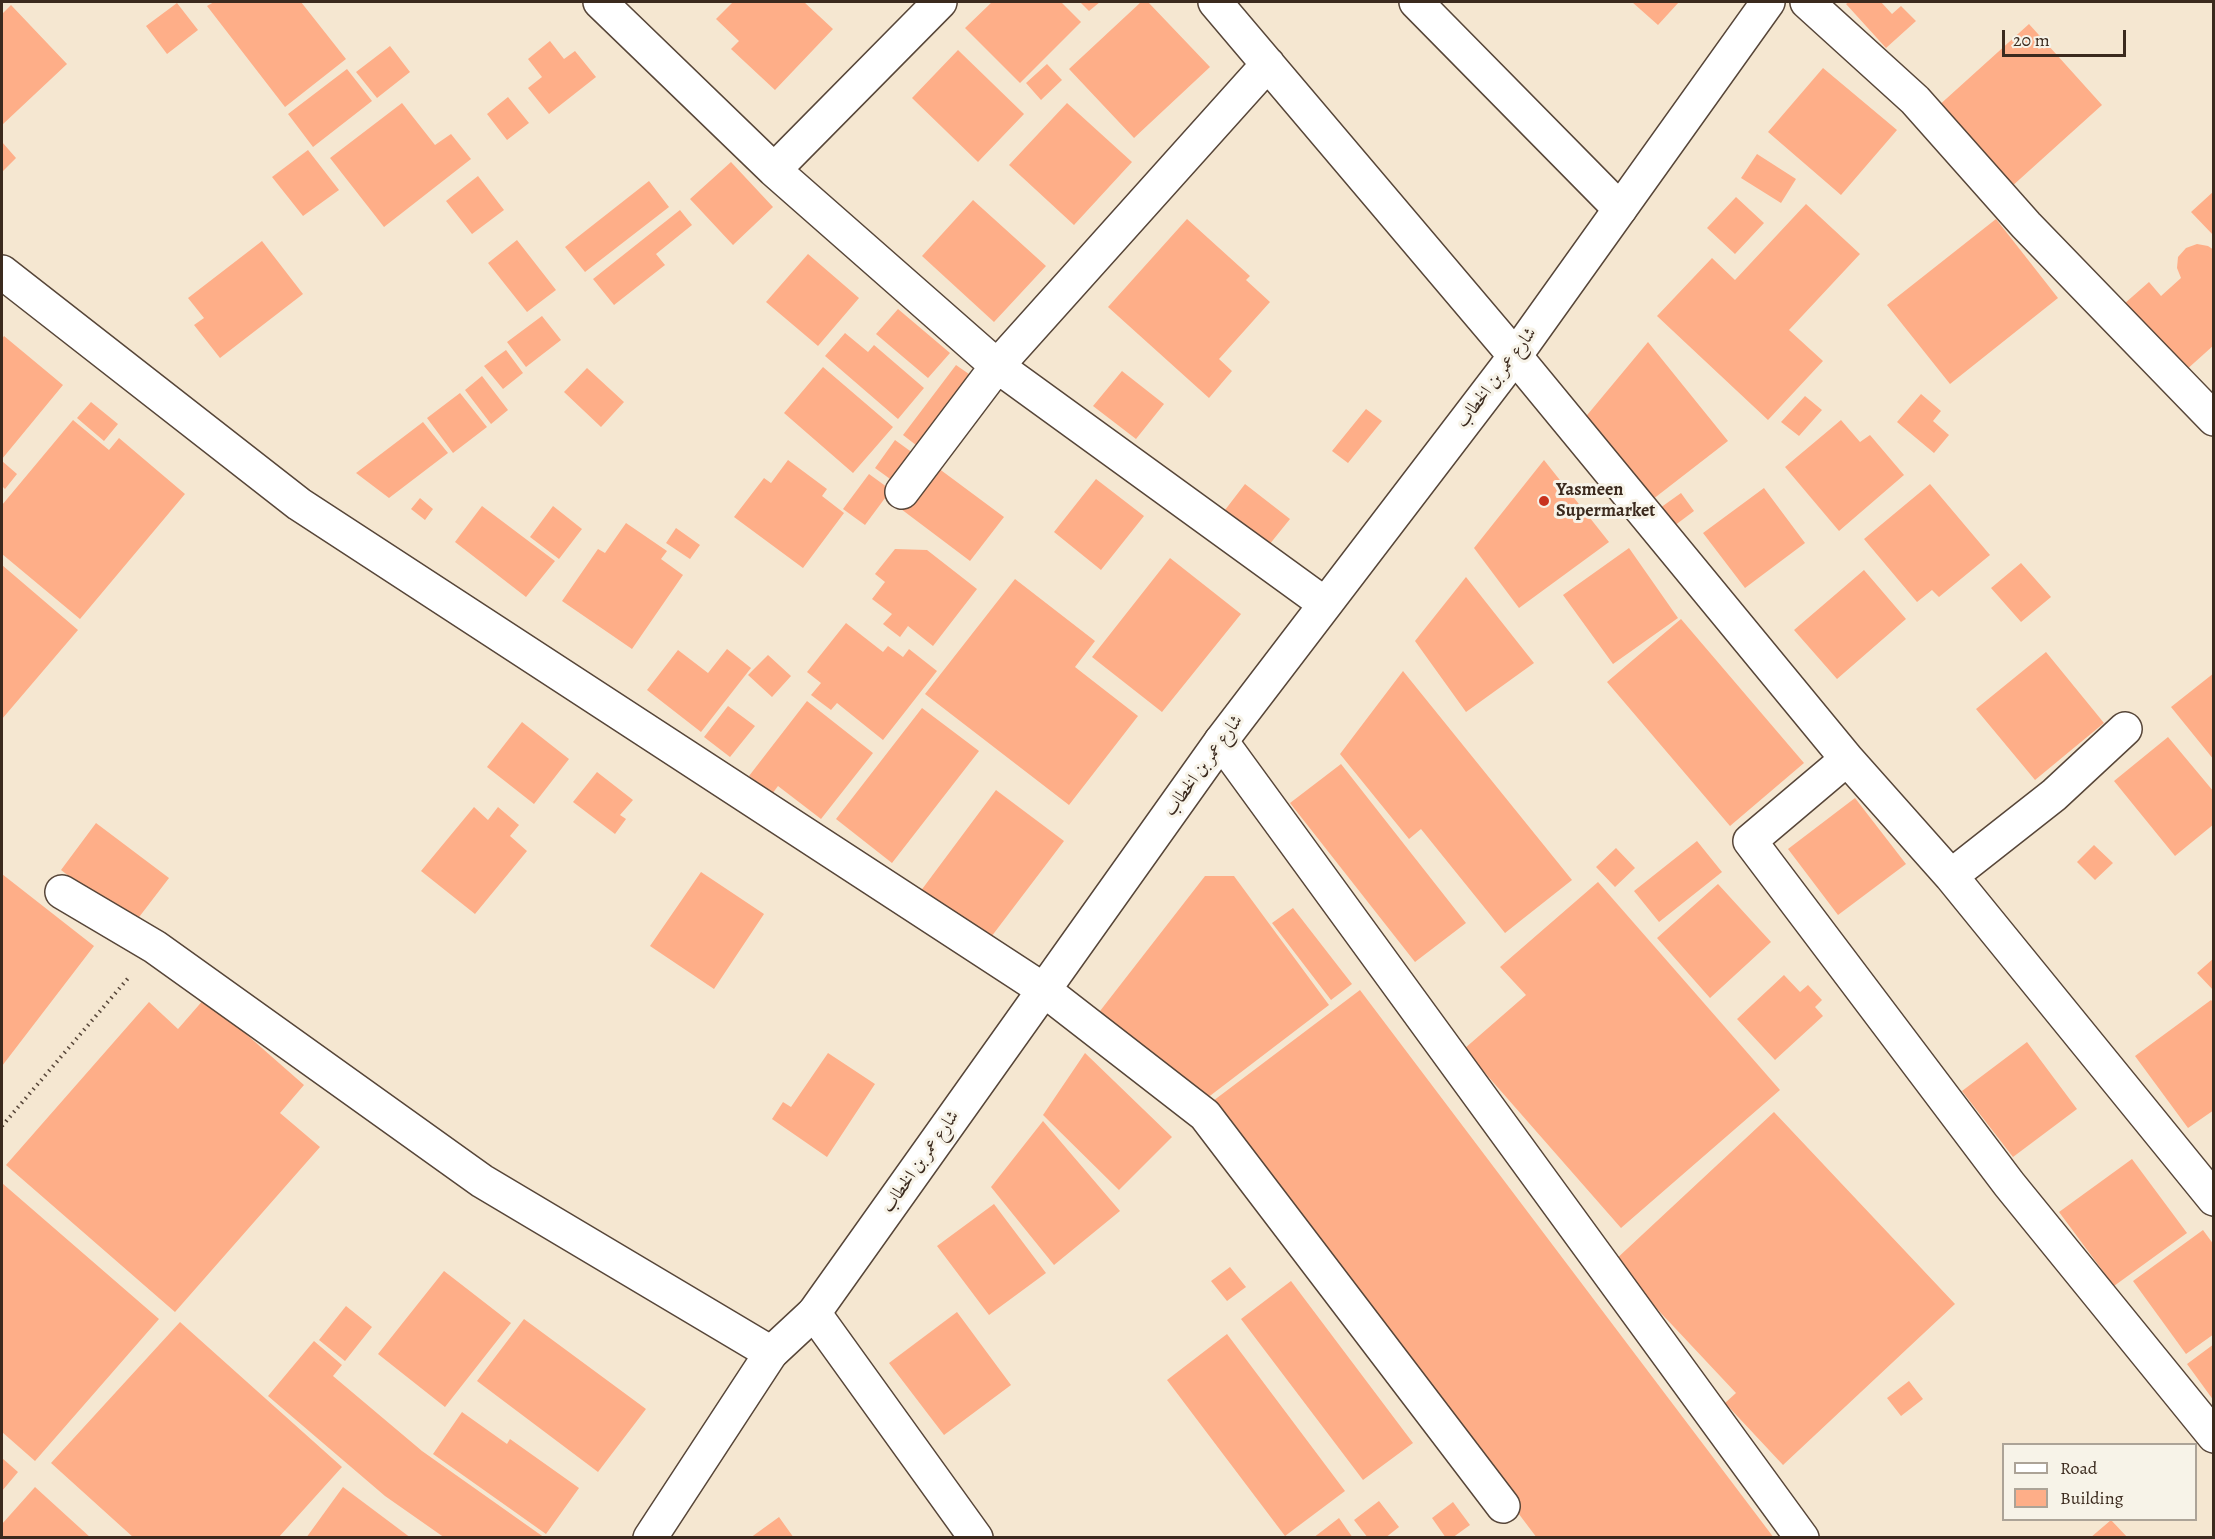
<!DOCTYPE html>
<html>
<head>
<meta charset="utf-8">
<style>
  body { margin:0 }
  #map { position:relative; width:2215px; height:1539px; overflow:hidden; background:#f5e7d1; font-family:Alegreya,serif }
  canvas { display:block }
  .frame { position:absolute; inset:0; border:3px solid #3b2a1e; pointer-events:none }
  .legend { position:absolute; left:2002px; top:1443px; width:195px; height:78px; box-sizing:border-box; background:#f7f3e8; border:2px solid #aca397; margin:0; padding:8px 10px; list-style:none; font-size:18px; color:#3b2a1e }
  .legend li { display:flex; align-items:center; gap:12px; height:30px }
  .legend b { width:30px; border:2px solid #aca397 }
  .scale { position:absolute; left:2002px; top:30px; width:124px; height:27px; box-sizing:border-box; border:3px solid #3b2a1e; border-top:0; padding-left:8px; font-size:18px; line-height:21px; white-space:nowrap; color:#3b2a1e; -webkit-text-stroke:4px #f7f3e8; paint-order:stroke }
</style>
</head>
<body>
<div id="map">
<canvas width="2215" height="1539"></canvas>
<div class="frame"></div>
<ul class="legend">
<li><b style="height:8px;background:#fff"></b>Road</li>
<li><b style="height:16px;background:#feae88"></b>Building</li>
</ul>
<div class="scale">20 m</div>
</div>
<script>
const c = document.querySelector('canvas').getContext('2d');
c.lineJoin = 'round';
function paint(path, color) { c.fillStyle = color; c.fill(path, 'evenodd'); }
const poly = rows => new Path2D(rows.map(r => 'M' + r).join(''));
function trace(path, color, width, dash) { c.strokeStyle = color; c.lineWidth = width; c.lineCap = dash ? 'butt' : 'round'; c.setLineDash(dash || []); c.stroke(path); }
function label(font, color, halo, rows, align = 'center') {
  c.font = font + ' Alegreya,Amiri,serif'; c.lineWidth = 6; c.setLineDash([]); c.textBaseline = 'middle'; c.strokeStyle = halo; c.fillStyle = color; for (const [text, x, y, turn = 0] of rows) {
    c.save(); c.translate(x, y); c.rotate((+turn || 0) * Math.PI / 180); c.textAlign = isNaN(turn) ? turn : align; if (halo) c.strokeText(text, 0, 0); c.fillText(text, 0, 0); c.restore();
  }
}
const building = poly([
  [214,2,301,2,346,59,285,107,207,6],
  [733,2,804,2,833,29,775,90,731,49,739,41,716,19],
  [992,2,1061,2,1081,22,1020,83,965,28],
  [1080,2,1100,2,1089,11],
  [1141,2,1148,2,1210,67,1134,138,1069,69],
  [1632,2,1679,2,1658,25],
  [1849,2,1881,2,1892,14,1901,6,1916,21,1886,48,1846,4],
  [177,3,198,30,167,54,146,26],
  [11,5,67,64,2,125,2,14],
  [2029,24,2102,105,2010,188,1936,108],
  [550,41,564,59,575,51,596,77,549,114,528,88,542,77,528,59],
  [390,46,410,72,377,98,356,72],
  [958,50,1024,114,978,162,912,98],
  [1047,64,1062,80,1041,100,1026,83],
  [1823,68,1897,130,1841,195,1768,132],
  [347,69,372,101,313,147,288,114],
  [508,97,529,123,507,140,487,114],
  [402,103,435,145,451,134,471,159,384,227,330,158],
  [1067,103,1132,162,1074,225,1009,165],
  [2,142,16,158,2,172],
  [308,150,339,190,303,216,272,177],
  [1757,154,1796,179,1781,203,1741,178],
  [731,162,773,207,733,245,690,199],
  [478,176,504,210,472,234,446,201],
  [649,181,669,207,585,272,565,247],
  [2214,191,2214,236,2191,212],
  [1736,197,1764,223,1735,254,1707,228],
  [973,200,1046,266,994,322,922,256],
  [1806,204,1860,254,1789,330,1823,361,1768,420,1657,316,1712,258,1735,280],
  [680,210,692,225,656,254,665,265,614,305,593,279],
  [1187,219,1250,276,1246,280,1270,302,1219,359,1232,371,1209,398,1108,307],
  [1996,219,2058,298,1950,384,1887,305],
  [517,240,556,290,527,312,488,263],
  [262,241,303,294,220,358,194,325,204,318,188,298],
  [2197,244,2208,246,2214,250,2214,345,2185,371,2124,304,2149,282,2161,296,2181,278,2177,268,2178,257,2186,248],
  [808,254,859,298,818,346,766,302],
  [898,309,950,353,928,378,876,334],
  [542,316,561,340,526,367,507,342],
  [845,333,868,352,874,345,924,388,898,419,825,356],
  [4,336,63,385,2,459,2,339],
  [1648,342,1728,441,1648,503,1583,420],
  [506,350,523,373,503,389,484,366],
  [956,365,979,381,925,452,903,435],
  [823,367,893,427,853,473,784,413],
  [587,368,624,402,601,427,564,392],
  [1122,371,1164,404,1136,439,1093,406],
  [482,376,508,410,491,424,465,390],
  [460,393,487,427,453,453,427,418],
  [1921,394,1941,411,1933,421,1949,435,1934,453,1897,422],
  [1805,396,1822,410,1799,436,1781,422],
  [91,402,118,424,104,441,77,418],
  [1366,409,1382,421,1348,463,1332,451],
  [73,420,109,450,119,438,185,494,80,619,2,554,2,505],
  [1841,420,1860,442,1870,435,1904,475,1839,531,1785,467],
  [423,422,448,453,389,498,356,473],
  [895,440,917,456,897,484,875,468],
  [788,460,827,489,822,496,844,513,803,568,734,517,764,478,771,483],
  [1544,460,1609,542,1519,608,1474,548],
  [2,461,17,474,5,489,2,486],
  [934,465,1004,517,970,561,901,509],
  [869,474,891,490,865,525,843,509],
  [1096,479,1144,516,1101,570,1054,532],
  [1245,484,1290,519,1269,545,1225,510],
  [1930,484,1990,555,1939,597,1932,590,1917,602,1864,539],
  [1764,488,1805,543,1745,588,1703,533],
  [1681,493,1694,511,1674,526,1660,508],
  [420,498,433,509,425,520,411,509],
  [482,506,555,561,526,597,455,542],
  [553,506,582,529,559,559,530,537],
  [626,523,667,551,661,559,683,575,632,649,562,601,598,549,605,553],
  [676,528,700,545,690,559,666,543],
  [1629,548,1678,618,1613,664,1563,595],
  [895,549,927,550,977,589,933,646,908,626,900,637,883,624,892,614,872,599,885,582,875,574],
  [1170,558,1241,614,1162,712,1092,657],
  [2021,563,2051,597,2021,622,1991,588],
  [2,565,78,630,2,719],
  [1864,570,1906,619,1837,679,1794,630],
  [1466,577,1534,663,1466,712,1415,641],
  [1015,579,1095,641,1075,667,1138,716,1069,805,925,694],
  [1681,619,1804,763,1730,826,1607,682],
  [846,623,883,652,888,646,903,657,909,649,937,671,883,740,837,703,831,710,811,695,821,683,807,672],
  [727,649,751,668,701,732,647,690,678,650,708,673],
  [2046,652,2104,723,2035,780,1976,709],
  [768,655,791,676,772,697,748,675],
  [1403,671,1572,880,1505,933,1421,829,1409,839,1340,754],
  [2214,673,2214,760,2171,707],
  [807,701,873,753,821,819,778,786,772,794,749,776],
  [728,706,755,726,730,757,704,737],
  [922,708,979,751,892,863,836,819],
  [522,722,569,759,534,804,487,767],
  [2168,737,2214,792,2214,824,2175,856,2114,781],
  [1341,764,1466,923,1415,962,1290,803],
  [597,772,633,800,620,815,626,819,615,834,573,802],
  [996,790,1064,841,985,945,917,896],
  [1855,798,1906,864,1838,915,1788,849],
  [474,807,488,820,498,807,519,825,510,836,527,851,475,914,421,871],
  [96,823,169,878,133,925,61,870],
  [1697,841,1722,872,1659,922,1634,891],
  [2094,845,2113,863,2095,880,2077,862],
  [1616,848,1635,868,1615,887,1596,867],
  [701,872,764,914,714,989,650,946],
  [2,874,94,946,2,1066],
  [1205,876,1234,876,1329,1005,1198,1105,1100,1011],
  [1598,882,1780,1090,1621,1228,1464,1049,1526,995,1500,967],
  [1718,884,1771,942,1710,998,1657,938],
  [1293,908,1352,984,1331,1000,1272,923],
  [2214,958,2214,991,2197,973],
  [1784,975,1800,992,1808,985,1822,1000,1815,1007,1823,1016,1775,1060,1737,1019],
  [1360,990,1774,1538,1537,1538,1209,1104],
  [205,998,304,1085,280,1113,320,1147,175,1312,6,1165,149,1002,178,1029],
  [2211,1000,2214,1003,2214,1110,2188,1128,2135,1056],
  [2027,1042,2077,1109,2013,1157,1962,1091],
  [828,1053,875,1084,827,1157,772,1119,783,1102,791,1107],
  [1085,1053,1172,1137,1119,1190,1043,1115],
  [1774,1112,1955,1304,1783,1465,1725,1403,1736,1393,1613,1262],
  [1043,1121,1120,1211,1054,1265,991,1187],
  [2132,1159,2187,1233,2114,1286,2059,1212],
  [2,1183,159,1319,35,1461,2,1432],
  [994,1204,1046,1273,989,1315,937,1246],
  [2203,1230,2214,1245,2214,1334,2186,1354,2133,1281],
  [1230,1267,1246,1287,1227,1301,1211,1281],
  [444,1271,511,1323,445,1407,378,1354],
  [1291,1281,1413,1443,1363,1480,1241,1319],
  [346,1306,372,1327,345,1361,319,1340],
  [957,1312,1011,1385,944,1435,889,1363],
  [524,1319,646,1409,598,1472,477,1381],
  [180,1322,342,1467,278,1538,134,1538,51,1463],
  [1227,1334,1345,1491,1285,1536,1167,1380],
  [314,1341,342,1365,333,1376,422,1451,545,1538,445,1538,385,1496,268,1396],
  [2214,1344,2214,1401,2187,1364],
  [1909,1381,1923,1399,1901,1416,1887,1398],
  [462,1412,507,1444,510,1439,579,1488,546,1534,433,1454],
  [2,1458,18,1472,2,1491],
  [35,1487,91,1538,2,1538,2,1524],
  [343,1487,411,1538,306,1538],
  [1379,1501,1399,1527,1385,1538,1368,1538,1354,1520],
  [1453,1502,1470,1525,1452,1538,1446,1538,1432,1518],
  [779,1517,794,1538,750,1538],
  [1339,1518,1353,1538,1313,1538],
  [2111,1520,2128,1538,2090,1538]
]);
const path = poly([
  [2,1126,130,976]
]);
const minor = poly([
  [600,2,774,170,997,366,1325,604],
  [1215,2,1515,356,1847,759,1951,876,2214,1199],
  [1416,2,1620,209],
  [1807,2,1915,100,2026,225,2214,419],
  [774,170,940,2],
  [2,272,299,504,1044,990,1205,1115,1503,1506],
  [902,492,997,366,1268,64],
  [1221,741,1802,1538],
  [1847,759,1750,841,2009,1184,2214,1436],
  [1951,876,2054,795,2125,729],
  [62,892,155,947,482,1181,771,1353],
  [814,1313,976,1538]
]);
const major = poly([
  [650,1538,771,1353,814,1313,1221,741,1515,356,1768,2]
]);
const markers = [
  [1544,501,6,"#c8321e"]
];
const streetNames = [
  ["شارع عمر بن الخطاب",1497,378,-53],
  ["شارع عمر بن الخطاب",1204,766,-54],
  ["شارع عمر بن الخطاب",921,1162,-55]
];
const poiNames = [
  ["Yasmeen",1556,491],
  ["Supermarket",1556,512]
];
paint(building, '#feae88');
trace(minor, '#574639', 36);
trace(major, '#574639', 36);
trace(path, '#574639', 4, [1.5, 4.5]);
trace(minor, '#fff', 33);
trace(major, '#fff', 33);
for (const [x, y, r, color] of markers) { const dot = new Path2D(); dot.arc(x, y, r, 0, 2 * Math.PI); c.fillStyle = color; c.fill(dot); trace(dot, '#f7f3e8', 2); }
label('18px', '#3b2a1e', '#f7f3e8', streetNames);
label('bold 18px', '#3b2a1e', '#f7f3e8', poiNames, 'left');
</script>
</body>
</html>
